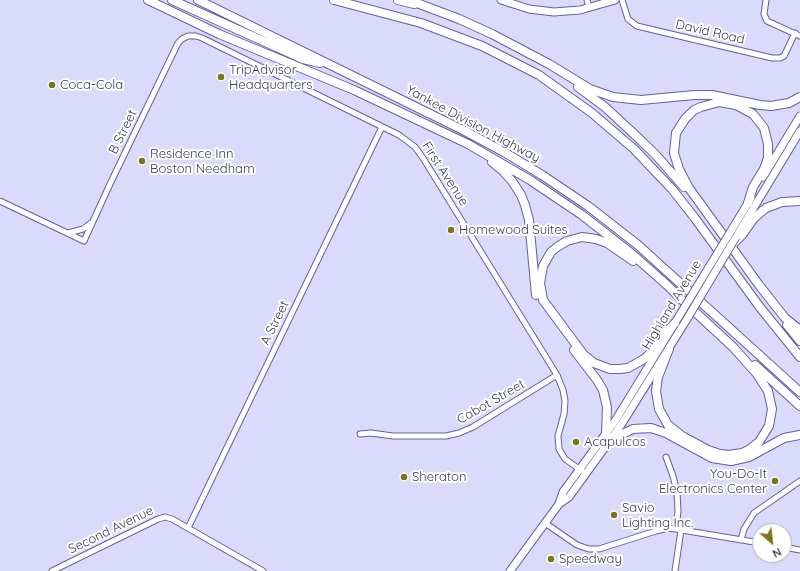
<!DOCTYPE html>
<html>
<head>
<meta charset="utf-8">
<style>
  body { margin:0 }
  #map { position:relative; width:800px; height:571px; overflow:hidden; background:#dadbfa; font-family:Quicksand,sans-serif }
  canvas { display:block }
  .north { position:absolute; left:752px; top:523px; width:40px; height:40px; box-sizing:border-box; background:#fff; border:1px solid #b0afbc; border-radius:50%; rotate:153deg; font-size:11px; font-weight:700; line-height:16px; text-align:center; color:#393857 }
  .north::after { content:''; display:block; margin:auto; width:14px; height:18px; background:#7c7519; clip-path:polygon(50% 0,100% 100%,50% 72%,0 100%) }
</style>
</head>
<body>
<div id="map">
<canvas width="800" height="571"></canvas>
<div class="north">N</div>
</div>
<script>
const c = document.querySelector('canvas').getContext('2d');
c.lineJoin = 'round';
const poly = rows => new Path2D(rows.map(r => 'M' + r).join(''));
function trace(path, color, width, dash) { c.strokeStyle = color; c.lineWidth = width; c.lineCap = dash ? 'butt' : 'round'; c.setLineDash(dash || []); c.stroke(path); }
function label(font, color, halo, rows, align = 'center') {
  c.font = font + ' Quicksand,sans-serif'; c.lineWidth = 4; c.setLineDash([]); c.textBaseline = 'middle'; c.strokeStyle = halo; c.fillStyle = color; for (const [text, x, y, turn = 0] of rows) {
    c.save(); c.translate(x, y); c.rotate((+turn || 0) * Math.PI / 180); c.textAlign = isNaN(turn) ? turn : align; if (halo) c.strokeText(text, 0, 0); c.fillText(text, 0, 0); c.restore();
  }
}
const minor = poly([
  [587,0,589,8],
  [622,0,628,19,637,26,772,58,780,58,784,56,795,33],
  [766,0,764,14,767,21,800,36],
  [0,201,84,241,110,184,178,43,182,39,188,36,196,36,202,38,399,135,415,147,423,158,557,375,563,390,565,401,564,414,558,436,559,449,565,459,582,471],
  [68,233,83,229,91,223],
  [360,434,371,433,393,436,446,436,459,433,473,427,557,375],
  [666,457,673,476,677,492,678,511,676,529],
  [545,523,577,545,589,549,599,549,656,531,668,528,676,529,760,543],
  [188,528,382,127],
  [741,540,744,529,754,513,800,481],
  [784,547,800,550],
  [52,571,158,519,165,517,172,519,263,571],
  [675,571,681,530]
]);
const major = poly([
  [501,0,529,9,554,12,580,10,615,0],
  [763,177,800,116],
  [731,231,751,198],
  [736,237,800,131],
  [559,504,569,497,621,425,687,319],
  [510,571,559,504,563,492,615,421,681,313]
]);
const highway = poly([
  [148,0,219,34,354,90,468,144,530,180,582,215,632,254,667,285,679,297,733,347,757,374,768,391,772,409,769,426,759,442,750,449,742,453,729,455,720,454,708,450,682,436,668,425,659,409,656,391,658,377,669,349],
  [172,0,303,59,320,63],
  [198,0,463,130,504,152,542,175,588,206,638,245,800,392],
  [334,0,421,23,482,46,539,75,592,113,634,149,672,189,694,217,759,306,800,357],
  [398,0,414,4],
  [409,0,459,19,492,34,549,64,590,89,613,97,641,100,694,95,712,95,760,105,771,106,789,103,800,97],
  [578,87,605,107,633,133,655,154,684,187],
  [492,162,503,171,512,181,521,195,525,205,529,220,536,295],
  [748,203,753,187,764,169,768,158,768,144,764,128,753,114,736,105,719,102,701,107,694,110,685,119,676,133,674,153,679,169,689,188,759,285,785,318,800,330],
  [733,244,742,235,754,218,766,208,782,202,800,201],
  [633,261,607,243,596,239,582,237,567,241,557,247,551,252,543,266,540,283,543,300,583,354,594,363,610,369,620,369,628,368,644,359,652,352,663,335,675,323],
  [787,325,800,341],
  [574,350,597,380,603,390,607,407,606,434],
  [755,365,800,406],
  [610,440,633,429,651,428,666,433,712,458,731,461,749,457,784,438,800,435]
]);
const majorBridge = poly([
  [681,313,731,231],
  [687,319,736,237]
]);
const markers = [
  [221,77,4,"#7c7519"],
  [52,85,4,"#7c7519"],
  [142,161,4,"#7c7519"],
  [451,230,4,"#7c7519"],
  [576,442,4,"#7c7519"],
  [404,477,4,"#7c7519"],
  [775,481,4,"#7c7519"],
  [614,515,4,"#7c7519"],
  [551,559,4,"#7c7519"]
];
const streetNames = [
  ["David Road",710,32,13],
  ["Yankee Division Highway",473,124,28],
  ["B Street",123,132,-64],
  ["First Avenue",445,174,57],
  ["Highland Avenue",672,305,-59],
  ["A Street",275,323,-64],
  ["Cabot Street",491,402,-30],
  ["Second Avenue",111,530,-26]
];
const poiNames = [
  ["TripAdvisor",229,70],
  ["Headquarters",229,85],
  ["Coca-Cola",60,85],
  ["Residence Inn",150,154],
  ["Boston Needham",150,169],
  ["Homewood Suites",459,230],
  ["Acapulcos",584,442],
  ["You-Do-It",767,474,"right"],
  ["Electronics Center",767,489,"right"],
  ["Sheraton",412,477],
  ["Savio",622,508],
  ["Lighting Inc.",622,523],
  ["Speedway",559,559]
];
trace(minor, '#635fa4', 7);
trace(major, '#635fa4', 9);
trace(highway, '#635fa4', 10);
trace(minor, '#fff', 5);
trace(major, '#fff', 7);
trace(highway, '#fff', 8);
trace(majorBridge, '#635fa4', 9, []);
trace(majorBridge, '#fff', 7);
for (const [x, y, r, color] of markers) { const dot = new Path2D(); dot.arc(x, y, r, 0, 2 * Math.PI); c.fillStyle = color; c.fill(dot); trace(dot, '#fff', 1.5); }
label('13px', '#393857', '#fff', streetNames);
label('13px', '#393857', '#fff', poiNames, 'left');
</script>
</body>
</html>
